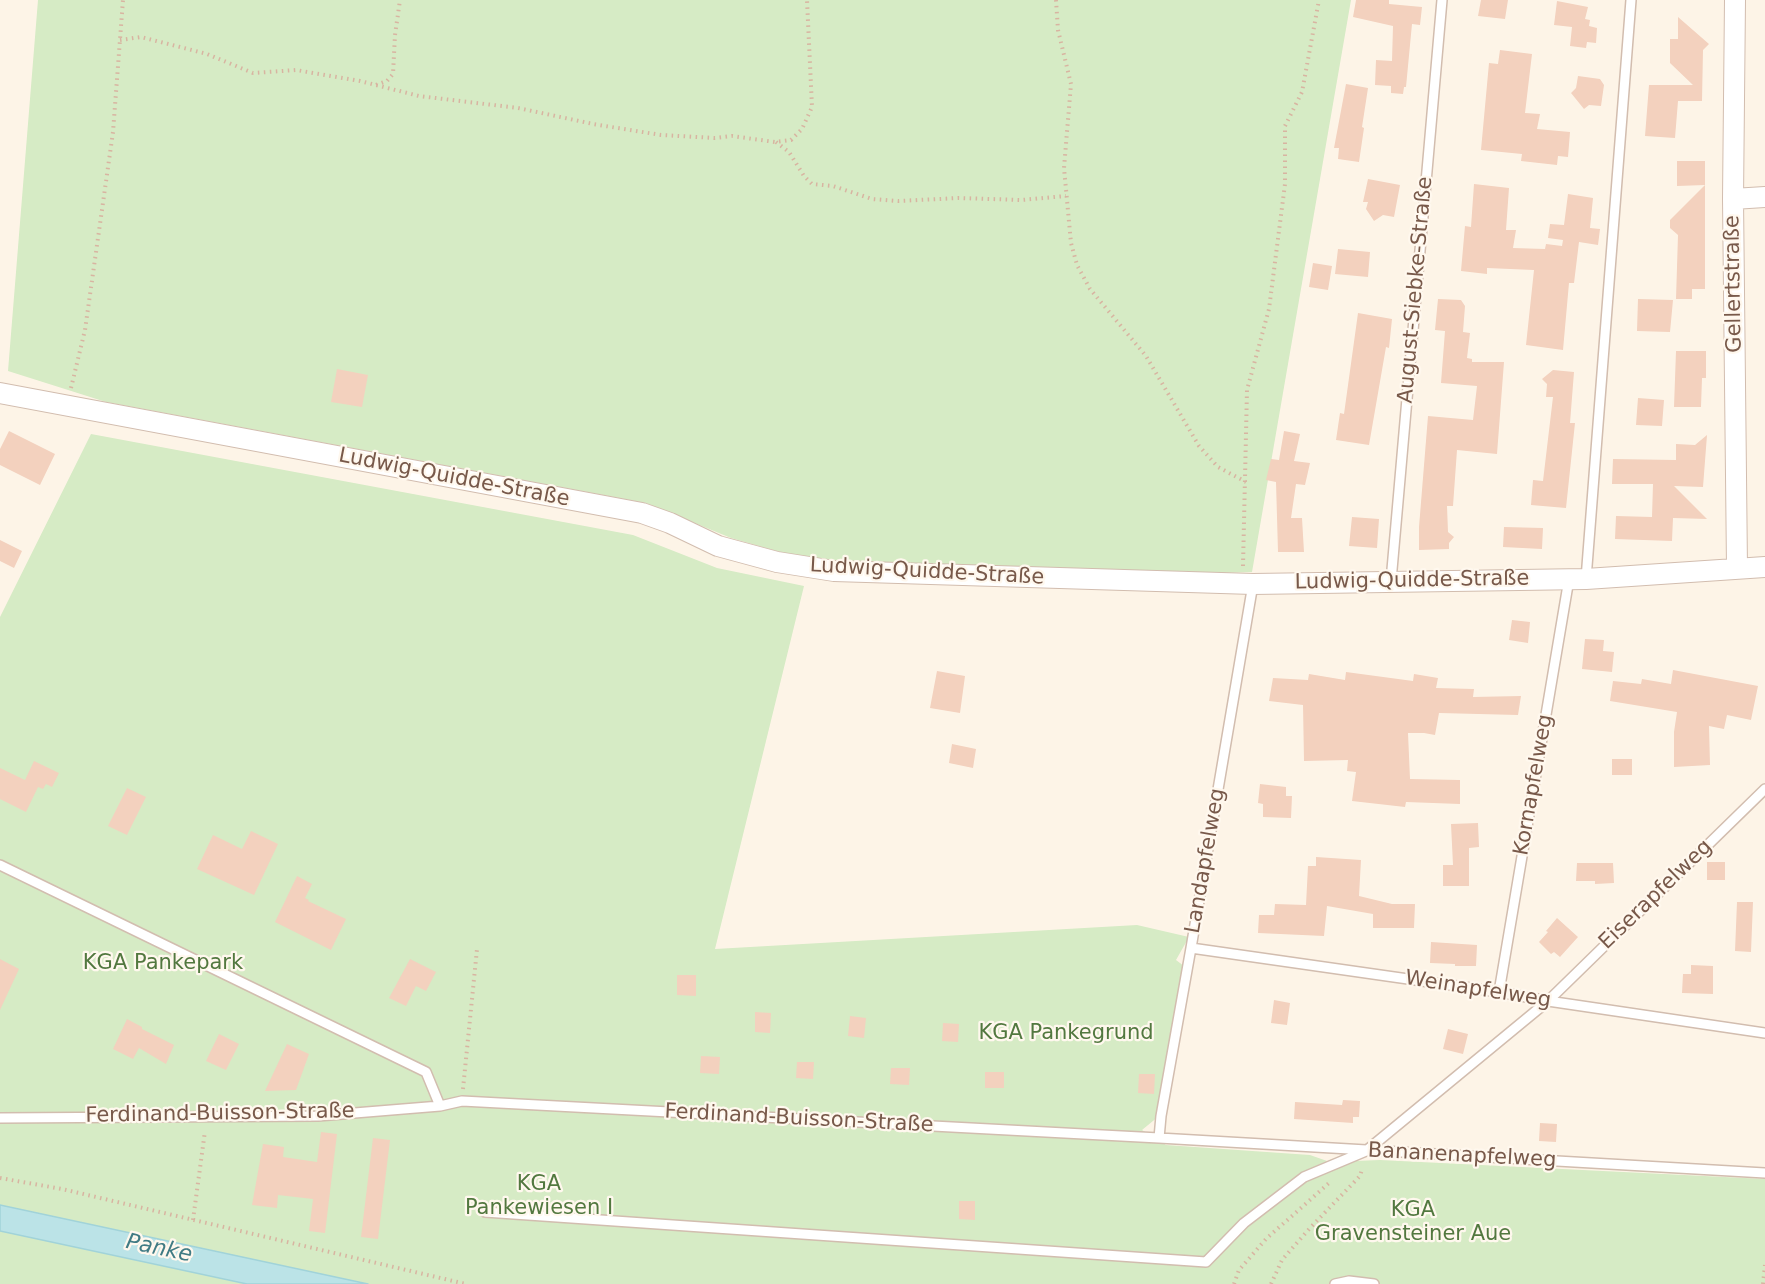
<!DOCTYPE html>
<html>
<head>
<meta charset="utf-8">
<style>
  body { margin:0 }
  canvas { display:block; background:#fdf4e7 }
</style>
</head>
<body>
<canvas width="1765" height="1284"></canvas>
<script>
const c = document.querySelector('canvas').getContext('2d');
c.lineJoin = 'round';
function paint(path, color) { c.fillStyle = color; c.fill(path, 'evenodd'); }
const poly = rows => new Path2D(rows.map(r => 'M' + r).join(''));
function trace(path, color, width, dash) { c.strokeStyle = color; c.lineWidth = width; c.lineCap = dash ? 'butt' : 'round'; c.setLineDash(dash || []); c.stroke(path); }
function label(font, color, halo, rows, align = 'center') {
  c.font = font + ' "DejaVu Sans",sans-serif'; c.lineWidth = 4.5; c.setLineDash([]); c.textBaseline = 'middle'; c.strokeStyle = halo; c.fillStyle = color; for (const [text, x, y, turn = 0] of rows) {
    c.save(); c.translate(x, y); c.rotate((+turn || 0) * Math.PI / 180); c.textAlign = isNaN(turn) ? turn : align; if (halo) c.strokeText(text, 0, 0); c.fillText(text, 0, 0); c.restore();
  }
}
const green = poly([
  [38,0,1351,0,1252,572,1157,575,835,565,794,556,731,538,646,503,106,402,8,371],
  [91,434,633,535,717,568,804,586,715,949,1137,925,1189,937,1176,960,1184,966,1159,1116,1142,1130,1166,1145,1310,1155,1330,1162,1380,1160,1765,1179,1765,1284,368,1284,0,1205,0,617],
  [0,1231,171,1266,247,1284,0,1284]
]);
const water = poly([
  [0,1205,368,1284,247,1284,0,1231,0,1205]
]);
const building = poly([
  [1356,0,1389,0,1389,4,1422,7,1420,25,1412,24,1406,87,1404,87,1403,94,1391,93,1391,86,1375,85,1376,60,1392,61,1393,26,1353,17],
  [1481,0,1508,0,1505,19,1478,16],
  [1557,1,1588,7,1585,19,1590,20,1589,26,1597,28,1596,43,1587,42,1586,48,1570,46,1572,27,1554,25],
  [1678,17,1709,44,1703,50,1702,101,1678,101,1675,138,1645,136,1649,85,1693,85,1670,63,1670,39,1678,39],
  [1500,50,1532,54,1525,113,1540,114,1537,129,1570,132,1568,157,1558,156,1557,165,1521,161,1522,154,1481,150,1489,63,1498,64],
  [1578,76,1600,79,1604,85,1601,106,1589,105,1584,109,1571,93,1576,88],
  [1346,84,1368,88,1362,127,1364,128,1359,162,1338,159,1339,148,1334,148],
  [1677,161,1705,161,1705,289,1692,289,1692,299,1676,299,1678,235,1670,228,1670,220,1705,185,1677,186],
  [1368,179,1400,185,1394,217,1383,215,1374,221,1366,209,1368,202,1363,202],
  [1474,184,1509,188,1506,230,1516,230,1513,248,1545,249,1546,244,1562,246,1563,240,1548,238,1550,224,1564,225,1568,194,1593,198,1590,228,1600,229,1598,245,1579,242,1574,283,1569,283,1563,350,1526,345,1534,270,1487,268,1487,274,1461,271,1465,226,1471,227],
  [1338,249,1370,252,1368,277,1335,274],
  [1313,263,1332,266,1328,290,1309,287],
  [1438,299,1461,300,1465,306,1463,332,1470,333,1467,358,1472,359,1472,362,1504,362,1497,454,1457,450,1453,506,1447,506,1448,532,1454,537,1449,543,1449,549,1419,550,1419,527,1428,416,1473,420,1477,386,1441,383,1445,331,1435,330],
  [1638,299,1673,300,1670,332,1637,331],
  [1358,313,1392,319,1389,348,1386,347,1369,445,1336,440,1340,413,1344,414],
  [1676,351,1706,351,1706,378,1702,378,1701,407,1674,407],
  [337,369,368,375,362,407,331,402],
  [1553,370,1574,372,1570,423,1575,423,1566,508,1531,505,1533,480,1543,481,1553,397,1546,397,1547,384,1542,379],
  [1638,398,1664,400,1662,426,1636,425],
  [9,431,55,454,40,485,0,465,0,449],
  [1284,431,1300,434,1294,461,1310,463,1305,485,1296,484,1291,518,1302,518,1304,552,1278,552,1276,482,1266,480,1271,459,1279,460],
  [1707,435,1703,487,1674,486,1707,519,1673,518,1672,541,1615,539,1616,516,1652,517,1653,484,1612,484,1613,459,1676,460,1676,444,1695,445],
  [1352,517,1379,519,1377,548,1349,546],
  [1504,527,1543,528,1542,549,1503,547],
  [0,540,22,551,14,568,0,561],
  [1512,620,1530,622,1528,643,1509,640],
  [1585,639,1604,640,1603,651,1614,652,1612,672,1582,669],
  [1673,670,1758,686,1751,720,1727,715,1724,729,1709,726,1710,765,1674,767,1674,732,1677,712,1610,701,1613,681,1641,684,1642,679,1671,684],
  [937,671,965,676,960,713,930,708],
  [1346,672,1413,681,1414,674,1438,678,1436,688,1474,689,1473,697,1521,696,1518,715,1439,713,1435,735,1424,733,1408,733,1410,779,1460,780,1460,804,1406,802,1405,807,1352,801,1356,772,1347,771,1348,760,1304,761,1303,705,1269,701,1273,678,1308,680,1309,674,1345,680],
  [952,744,976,749,973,768,949,763],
  [1612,759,1632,759,1632,775,1612,775],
  [34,761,59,773,52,787,46,784,43,789,38,787,26,812,0,799,0,768,25,780],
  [1260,784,1286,787,1286,796,1292,796,1291,818,1263,817,1263,804,1258,803],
  [127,788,146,797,127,835,108,826],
  [1478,823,1479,847,1469,848,1469,886,1443,886,1443,865,1453,865,1451,824],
  [251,831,278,844,254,895,197,869,213,835,242,849],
  [1316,857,1361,860,1359,896,1392,904,1415,904,1414,928,1373,928,1373,914,1327,906,1324,936,1258,933,1259,915,1274,915,1275,904,1306,905,1308,866,1316,866],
  [1707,862,1725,862,1725,880,1707,880],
  [1577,863,1613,863,1614,883,1595,884,1595,881,1576,881],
  [297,876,312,884,305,898,309,900,308,901,346,919,331,950,275,922],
  [1737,902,1753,902,1751,952,1735,951],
  [1557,918,1578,937,1560,957,1554,952,1551,954,1539,942,1548,932,1546,931],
  [1431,942,1477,945,1476,966,1455,966,1455,964,1430,963],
  [0,959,19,969,0,1010],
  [410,959,436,972,426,991,416,986,406,1006,389,998],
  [1691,965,1713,966,1713,994,1682,993,1683,974,1691,974],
  [677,975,696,975,696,996,677,995],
  [1274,1000,1290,1003,1287,1025,1271,1023],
  [755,1012,771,1013,770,1033,755,1032],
  [850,1016,866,1018,864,1038,848,1036],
  [127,1019,142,1027,142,1029,174,1045,166,1064,139,1048,133,1059,113,1049],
  [943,1023,959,1024,958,1042,942,1041],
  [1448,1029,1468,1034,1463,1054,1443,1049],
  [219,1034,239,1044,226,1070,206,1061],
  [287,1044,309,1054,296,1090,265,1091],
  [701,1056,720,1057,719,1074,700,1073],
  [797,1062,814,1062,813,1079,796,1078],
  [891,1068,910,1068,909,1085,890,1084],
  [985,1072,1004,1072,1004,1088,985,1088],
  [1139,1074,1155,1074,1154,1094,1138,1093],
  [1343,1100,1360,1101,1359,1117,1353,1117,1353,1123,1294,1119,1295,1102,1342,1105],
  [1540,1123,1557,1124,1556,1142,1539,1141],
  [321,1132,337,1134,325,1233,309,1231,313,1199,278,1195,277,1208,252,1205,263,1144,284,1147,283,1157,317,1162],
  [373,1138,390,1140,378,1239,361,1237],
  [959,1201,975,1201,975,1220,959,1219]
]);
const path = poly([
  [1056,0,1058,30,1071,84,1064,168,1071,243,1077,265,1090,289,1146,356,1199,446,1218,467,1246,482],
  [120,40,141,37,207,54,253,73,296,70,360,81,419,96,518,108,593,124,661,135,715,138,732,136,775,142,791,140,802,129,812,107,807,0],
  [376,85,387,81,393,74,395,35,400,0],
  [776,142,789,152,804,176,812,184,833,186,872,199,898,201,959,198,1021,200,1066,196],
  [71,388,85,330,113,132,123,0],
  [1243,566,1247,390,1269,309,1285,184,1285,126,1302,92,1319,0],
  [463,1089,477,949],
  [0,1178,62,1189,466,1284],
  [193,1220,205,1131],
  [1234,1284,1239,1270,1266,1239,1329,1183],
  [1271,1284,1282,1260,1310,1228,1360,1176,1362,1169],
  [1763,1284,1765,1265]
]);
const service = poly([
  [1586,579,1631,0],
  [1391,581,1442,0],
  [0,865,426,1072,440,1106],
  [1191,948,1499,992,1548,1001,1765,1033],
  [1499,992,1569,579],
  [0,1118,318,1116,440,1106,462,1101,1159,1138,1765,1173],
  [1159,1138,1161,1116,1191,948,1253,584],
  [485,1212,1206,1262,1244,1223,1304,1177,1366,1151,1548,1001,1765,789],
  [1335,1284,1349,1281,1374,1284]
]);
const minor = poly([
  [1735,0,1733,199,1737,568],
  [1733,199,1765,197],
  [0,393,642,513,670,523,718,546,777,562,834,571,1253,584,1586,579,1765,567]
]);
const streetNames = [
  ["Gellertstraße",1734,284,-91],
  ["August-Siebke-Straße",1416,290,-85],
  ["Ludwig-Quidde-Straße",454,478,11],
  ["Ludwig-Quidde-Straße",927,572,3],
  ["Ludwig-Quidde-Straße",1412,581,-1],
  ["Kornapfelweg",1534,785,-80],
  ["Landapfelweg",1206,861,-80],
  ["Eiserapfelweg",1656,895,-44],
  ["Weinapfelweg",1478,990,9],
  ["Ferdinand-Buisson-Straße",220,1114,-1],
  ["Ferdinand-Buisson-Straße",799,1119,3],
  ["Bananenapfelweg",1462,1156,3]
];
const parkNames = [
  ["KGA Pankepark",163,964],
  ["KGA Pankegrund",1066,1034],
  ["KGA",539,1185],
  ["Pankewiesen I",539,1209],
  ["KGA",1413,1211],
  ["Gravensteiner Aue",1413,1235]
];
const waterNames = [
  ["Panke",159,1249,12]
];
paint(green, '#d6ebc5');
paint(water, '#bbe3e7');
trace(water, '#a1d3d9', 1.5);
paint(building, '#f3d1be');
trace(service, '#d2bdaf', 12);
trace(minor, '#d2bdaf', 22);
trace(path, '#d8b4a1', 4, [1.5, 4.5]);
trace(service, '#fff', 9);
trace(minor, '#fff', 20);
label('21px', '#78594a', '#fff8ee', streetNames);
label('21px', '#52783f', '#fff8ee', parkNames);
label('italic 22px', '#407b84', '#fff8ee', waterNames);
</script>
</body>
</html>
